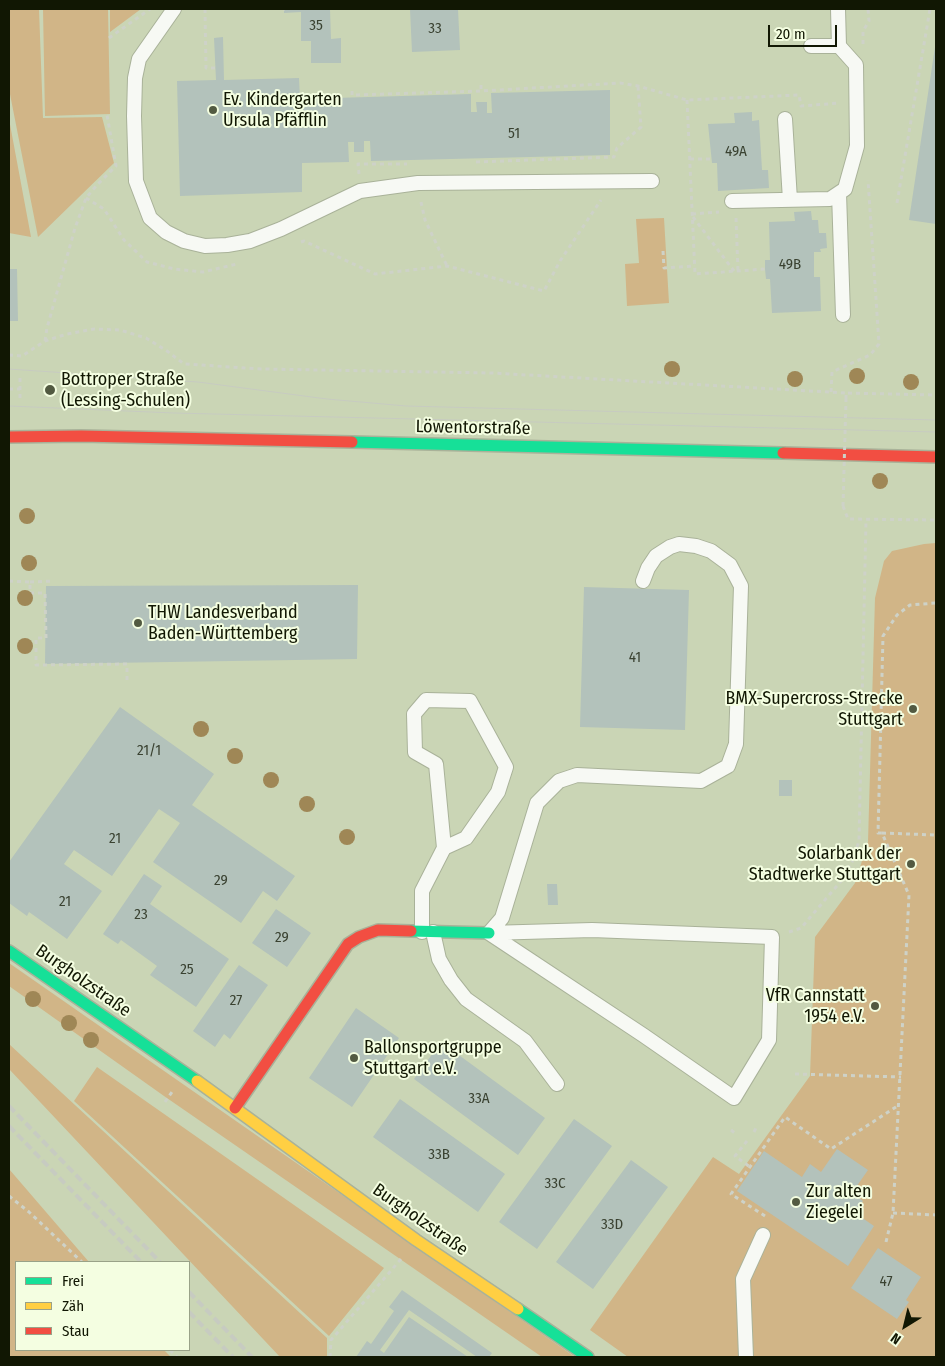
<!DOCTYPE html>
<html>
<head>
<meta charset="utf-8">
<style>
  body { margin:0 }
  #map { position:relative; width:945px; height:1366px; overflow:hidden; background:#cad5b5; font-family:"Fira Sans Condensed",sans-serif }
  canvas { display:block }
  .frame { position:absolute; inset:0; border:10px solid #111703; pointer-events:none }
  .legend { position:absolute; left:15px; top:1261px; width:175px; height:90px; box-sizing:border-box; background:#f4fee1; border:1px solid #99a288; margin:0; padding:6px 9px; list-style:none; font-size:15px; color:#111703 }
  .legend li { display:flex; align-items:center; gap:10px; height:25px }
  .legend b { width:25px; border:1px solid #99a288 }
  .north { position:absolute; left:880px; top:1301px; width:50px; height:50px; -webkit-text-stroke:4px #f4fee1; paint-order:stroke; rotate:216deg; font-size:14px; font-weight:700; line-height:20px; text-align:center; color:#111703 }
  .north::after { content:''; display:block; margin:auto; width:18px; height:22px; background:#111703; clip-path:polygon(50% 0,100% 100%,50% 72%,0 100%) }
  .scale { position:absolute; left:768px; top:25px; width:69px; height:22px; box-sizing:border-box; border:2px solid #111703; border-top:0; padding-left:6px; font-size:15px; line-height:18px; white-space:nowrap; color:#111703; -webkit-text-stroke:4px #f4fee1; paint-order:stroke }
</style>
</head>
<body>
<div id="map">
<canvas width="945" height="1366"></canvas>
<div class="frame"></div>
<ul class="legend">
<li><b style="height:6px;background:#16e098"></b>Frei</li>
<li><b style="height:6px;background:#ffcf43"></b>Zäh</li>
<li><b style="height:6px;background:#f24e42"></b>Stau</li>
</ul>
<div class="north">N</div>
<div class="scale">20 m</div>
</div>
<script>
const c = document.querySelector('canvas').getContext('2d');
c.lineJoin = 'round';
function paint(path, color) { c.fillStyle = color; c.fill(path, 'evenodd'); }
const poly = rows => new Path2D(rows.map(r => 'M' + r).join(''));
function trace(path, color, width, dash) { c.strokeStyle = color; c.lineWidth = width; c.lineCap = dash ? 'butt' : 'round'; c.setLineDash(dash || []); c.stroke(path); }
function label(font, color, halo, rows, align = 'center') {
  c.font = font + ' "Fira Sans Condensed",sans-serif'; c.lineWidth = 4; c.setLineDash([]); c.textBaseline = 'middle'; c.strokeStyle = halo; c.fillStyle = color; for (const [text, x, y, turn = 0] of rows) {
    c.save(); c.translate(x, y); c.rotate((+turn || 0) * Math.PI / 180); c.textAlign = isNaN(turn) ? turn : align; if (halo) c.strokeText(text, 0, 0); c.fillText(text, 0, 0); c.restore();
  }
}
const green = poly([
  [9,9,39,9,43,118,102,117,114,163,38,237,9,89],
  [43,9,108,9,110,114,45,116],
  [110,9,141,9,110,32],
  [9,119,31,237,9,233],
  [664,218,669,303,627,306,625,264,639,263,636,219],
  [936,543,936,1357,628,1357,590,1330,713,1157,739,1174,810,1076,815,937,855,883,868,842,875,598,884,561,892,551,924,544],
  [9,963,575,1357,542,1357,164,1096,9,986],
  [9,1044,327,1338,327,1357,280,1357,9,1069],
  [97,1067,384,1268,329,1336,74,1101],
  [9,1169,89,1262,16,1262,16,1350,164,1350,171,1357,9,1357]
]);
const building = poly([
  [284,9,330,9,331,39,341,38,341,63,311,63,311,41,301,41,301,12,284,13],
  [410,9,458,9,460,50,412,52],
  [223,37,224,80,299,78,300,99,471,94,471,112,477,112,476,102,487,102,487,113,492,113,491,93,610,90,610,155,371,161,370,141,364,141,364,152,354,152,354,142,348,142,349,162,302,163,302,192,180,196,177,81,216,80,214,38],
  [935,47,936,47,936,224,909,220],
  [752,112,752,121,759,120,762,170,768,170,769,188,718,191,717,163,712,163,708,124,735,123,734,113],
  [811,211,812,220,818,220,819,233,826,233,827,248,820,249,821,252,814,252,814,277,820,277,821,311,772,313,770,279,766,279,765,269,765,260,770,260,769,222,795,221,794,212],
  [9,269,17,269,18,321,9,321],
  [358,585,357,659,45,664,46,586],
  [584,587,689,590,685,730,580,727],
  [120,707,214,774,192,805,295,876,277,901,263,891,241,923,153,862,180,823,159,809,112,876,74,850,64,864,102,891,67,939,29,912,27,916,9,903,9,862],
  [779,780,792,780,792,796,779,796],
  [144,874,162,886,150,904,229,959,196,1007,150,975,157,966,121,940,118,944,103,934],
  [547,884,557,884,558,905,548,905],
  [276,909,311,933,287,967,252,943],
  [239,965,268,985,230,1039,224,1034,215,1047,193,1031],
  [356,1008,399,1038,352,1107,309,1078],
  [441,1042,545,1118,518,1155,414,1079],
  [400,1099,505,1174,478,1212,373,1137],
  [574,1119,612,1146,537,1249,499,1222],
  [837,1149,868,1170,852,1193,863,1201,855,1213,874,1226,848,1266,737,1191,764,1151,802,1177,810,1164,821,1172],
  [631,1160,668,1187,593,1289,556,1262],
  [878,1248,921,1277,906,1300,909,1302,897,1319,851,1288],
  [402,1290,492,1353,489,1357,477,1357,409,1310,380,1350,384,1353,409,1317,468,1357,356,1357,367,1341,371,1344,394,1311,389,1307]
]);
const path = poly([
  [205,9,206,68,215,68],
  [283,9,285,9],
  [109,38,150,9],
  [863,44,863,31,869,21,868,9],
  [481,85,481,91],
  [352,91,352,95,481,91,620,83,638,86,687,100,799,95,801,106,840,103],
  [687,100,695,274,765,269],
  [690,159,712,159],
  [476,162,614,157,617,148,641,127,638,86],
  [359,174,358,164,407,164],
  [86,198,104,209,124,240,147,262,174,269,203,272,237,264],
  [421,202,425,220,447,266],
  [897,203,930,9],
  [692,214,719,212],
  [693,217,734,271],
  [736,218,738,271],
  [301,242,304,241,375,274,447,266,544,291,560,261,601,200],
  [663,251,664,268,695,266],
  [45,341,47,328,75,228,86,198,97,185,116,166,107,115],
  [9,355,22,356,45,341,67,334,94,329,120,330,146,338,167,351,184,364,263,369,492,373,846,393],
  [20,378,20,399],
  [9,389,20,389],
  [831,392,832,372,870,355,879,344,868,180],
  [846,399,846,393,936,395],
  [843,506,848,519,936,520],
  [9,581,30,582,30,593,45,593,46,638,36,638,36,665,127,664,127,683],
  [30,582,53,581],
  [882,833,936,835],
  [789,932,801,928,842,880,852,862,859,841,866,520],
  [795,1074,901,1077],
  [165,1102,172,1092],
  [731,1130,736,1134],
  [754,1132,756,1128],
  [747,1141,735,1156,750,1167],
  [9,1196,29,1212,82,1262],
  [893,1213,936,1215],
  [765,1216,731,1194,785,1117,831,1149,899,1105],
  [886,1242,893,1213,909,895,882,833,878,833,883,636,897,615,910,605,936,603],
  [170,1350,177,1357],
  [330,1357,331,1340,401,1259]
]);
const lane = poly([
  [174,9,139,59,135,78,134,116,136,181,150,218,166,232,184,241,205,246,227,245,250,241,281,229,360,191,418,183,652,181],
  [811,46,839,46],
  [785,119,790,200],
  [839,193,843,315],
  [732,201,830,199,845,189,857,146,856,65,839,46,838,9],
  [592,930,772,937,769,1040,734,1098,643,1035,489,933,592,930],
  [422,932,422,891,444,848,436,764,415,752,414,714,426,700,470,701,506,767,498,792,466,838,444,848],
  [433,932,439,959,451,980,466,999,525,1041,557,1084],
  [489,933,502,918,537,803,559,781,577,775,701,781,728,766,736,744,741,586,730,565,711,551,696,546,679,544,670,547,656,556,648,568,643,581],
  [746,1357,743,1279,763,1235]
]);
const fast = poly([
  [352,442,783,453],
  [411,931,489,933],
  [9,951,197,1081],
  [518,1309,588,1357]
]);
const slow = poly([
  [197,1081,416,1240,518,1309]
]);
const jam = poly([
  [9,437,81,436,352,442],
  [783,453,936,457],
  [235,1108,348,944,359,937,378,930,411,931]
]);
const tram = poly([
  [9,369,198,382,327,399,406,406,936,420],
  [9,406,174,413,936,432]
]);
const rail = poly([
  [9,1106,160,1262],
  [9,1126,141,1262],
  [189,1292,252,1357],
  [189,1312,233,1357]
]);
const pathBridge = poly([
  [843,506,846,399]
]);
const trees = [
  [672,369],
  [857,376],
  [795,379],
  [911,382],
  [880,481],
  [27,516],
  [29,563],
  [25,598],
  [25,646],
  [201,729],
  [235,756],
  [271,780],
  [307,804],
  [347,837],
  [33,999],
  [69,1023],
  [91,1040]
];
const markers = [
  [213,110,5,"#525a41"],
  [50,390,6,"#525a41"],
  [138,623,5,"#525a41"],
  [913,709,5,"#525a41"],
  [911,864,5,"#525a41"],
  [875,1006,5,"#525a41"],
  [354,1058,5,"#525a41"],
  [796,1202,5,"#525a41"]
];
const numberNames = [
  ["35",316,26],
  ["33",435,29],
  ["51",514,134],
  ["49A",736,152],
  ["49B",790,265],
  ["41",635,658],
  ["21/1",149,751],
  ["21",115,839],
  ["29",221,881],
  ["21",65,902],
  ["23",141,915],
  ["29",282,938],
  ["25",187,970],
  ["27",236,1001],
  ["33A",479,1099],
  ["33B",439,1155],
  ["33C",555,1184],
  ["33D",612,1225],
  ["47",886,1282]
];
const poiNames = [
  ["Ev. Kindergarten",223,100],
  ["Ursula Pfäfflin",223,121],
  ["Bottroper Straße",61,380],
  ["(Lessing-Schulen)",61,401],
  ["THW Landesverband",148,613],
  ["Baden-Württemberg",148,634],
  ["BMX-Supercross-Strecke",903,699,"right"],
  ["Stuttgart",903,720,"right"],
  ["Solarbank der",901,854,"right"],
  ["Stadtwerke Stuttgart",901,875,"right"],
  ["VfR Cannstatt",865,996,"right"],
  ["1954 e.V.",865,1017,"right"],
  ["Ballonsportgruppe",364,1048],
  ["Stuttgart e.V.",364,1069],
  ["Zur alten",806,1192],
  ["Ziegelei",806,1213]
];
const streetNames = [
  ["Löwentorstraße",473,428,1],
  ["Burgholzstraße",83,981,35],
  ["Burgholzstraße",420,1220,35]
];
paint(green, '#d1b587');
paint(building, '#b3c2bb');
trace(lane, '#a9b299', 16);
trace(fast, '#a9b299', 14);
trace(slow, '#a9b299', 14);
trace(jam, '#a9b299', 14);
trace(path, '#ced2c8', 3, [4, 4]);
trace(lane, '#f7f9f4', 14);
trace(fast, '#16e098', 11);
trace(slow, '#ffcf43', 11);
trace(jam, '#f24e42', 11);
trace(tram, '#c7cbc1', 1);
trace(rail, '#c7cbc1', 4, [8, 4]);
trace(pathBridge, '#ced2c8', 3, [4, 4]);
c.fillStyle = '#9f8756';
for (const [x, y] of trees) { c.beginPath(); c.arc(x, y, 8, 0, 2 * Math.PI); c.fill(); }
for (const [x, y, r, color] of markers) { const dot = new Path2D(); dot.arc(x, y, r, 0, 2 * Math.PI); c.fillStyle = color; c.fill(dot); trace(dot, '#f4fee1', 2); }
label('15px', '#3a4231', null, numberNames);
label('18px', '#111703', '#f4fee1', poiNames, 'left');
label('18px', '#111703', '#f4fee1', streetNames);
</script>
</body>
</html>
